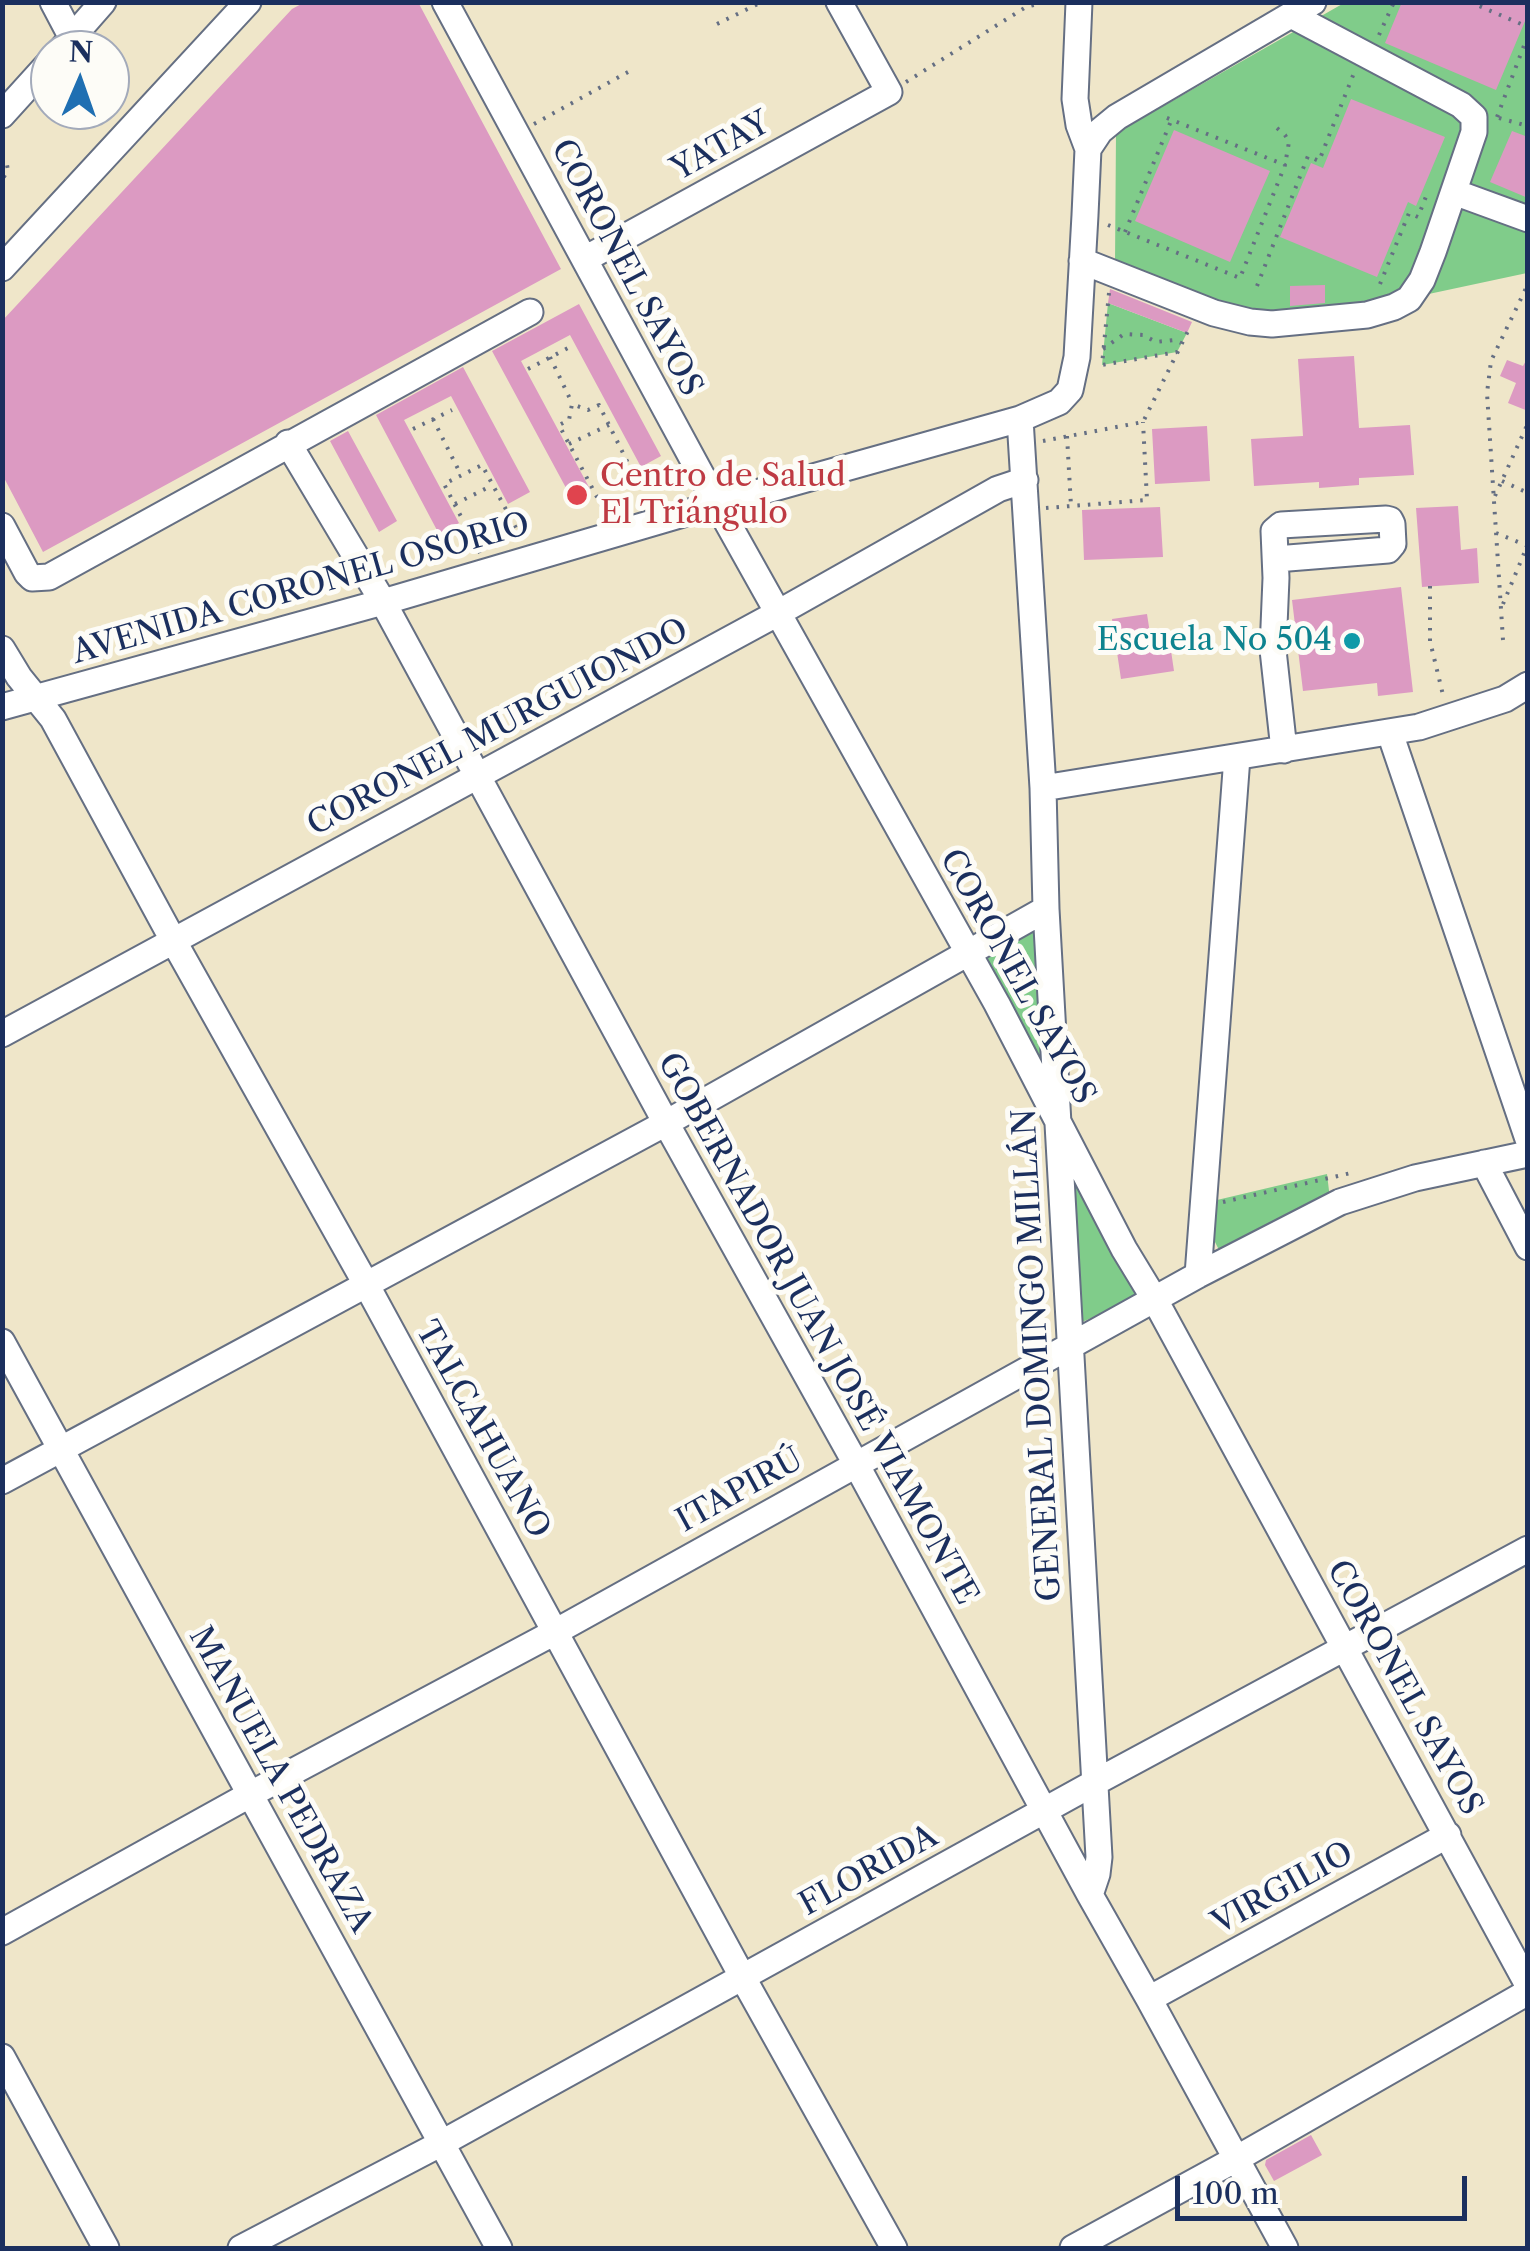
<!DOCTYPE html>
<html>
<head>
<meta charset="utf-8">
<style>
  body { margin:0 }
  #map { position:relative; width:1530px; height:2251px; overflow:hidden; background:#efe6c9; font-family:"Libre Caslon Text",serif }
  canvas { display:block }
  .frame { position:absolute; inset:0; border:5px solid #1b2f5e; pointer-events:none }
  .north { position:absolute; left:30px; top:30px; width:100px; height:100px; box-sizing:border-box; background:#fdfcf7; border:2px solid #a3aaba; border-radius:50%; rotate:2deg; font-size:28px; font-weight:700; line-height:40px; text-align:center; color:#1b2f5e }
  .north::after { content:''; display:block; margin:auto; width:35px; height:45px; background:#1f6fb2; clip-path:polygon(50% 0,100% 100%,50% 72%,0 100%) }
  .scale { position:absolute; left:1175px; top:2176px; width:292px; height:45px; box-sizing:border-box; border:5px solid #1b2f5e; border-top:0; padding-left:12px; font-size:30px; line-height:35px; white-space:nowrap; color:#1b2f5e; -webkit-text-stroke:8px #fdfcf7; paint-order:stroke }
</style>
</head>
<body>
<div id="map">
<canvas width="1530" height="2251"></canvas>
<div class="frame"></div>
<div class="north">N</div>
<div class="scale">100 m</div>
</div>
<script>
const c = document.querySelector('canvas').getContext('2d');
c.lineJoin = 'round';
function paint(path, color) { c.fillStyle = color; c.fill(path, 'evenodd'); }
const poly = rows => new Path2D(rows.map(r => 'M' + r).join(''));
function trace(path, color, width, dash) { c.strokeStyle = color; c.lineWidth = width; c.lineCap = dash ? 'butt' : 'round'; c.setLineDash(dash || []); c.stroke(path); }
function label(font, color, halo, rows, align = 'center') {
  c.font = font + ' "Libre Caslon Text",serif'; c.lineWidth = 10; c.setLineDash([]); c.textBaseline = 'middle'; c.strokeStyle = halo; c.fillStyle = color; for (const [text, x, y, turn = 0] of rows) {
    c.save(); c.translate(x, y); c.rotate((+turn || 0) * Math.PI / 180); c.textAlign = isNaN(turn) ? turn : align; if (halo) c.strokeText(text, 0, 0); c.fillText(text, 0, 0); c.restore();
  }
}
const green = poly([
  [1344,3,1527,3,1527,273,1279,326,1115,263,1116,133],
  [1108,303,1187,333,1177,352,1102,365],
  [1046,909,1057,1118,1140,1297,1075,1325,1057,1118,969,953],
  [1327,1174,1330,1199,1224,1251,1218,1248,1214,1240,1217,1200]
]);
const building = poly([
  [305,2,418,2,561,269,43,552,2,474,2,321,292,9],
  [1402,2,1528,2,1528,14,1496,90,1385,43],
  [1351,99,1445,137,1416,206,1408,202,1377,277,1280,237,1311,163,1323,168],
  [1174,130,1270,171,1230,262,1135,221],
  [1512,131,1528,137,1528,198,1490,182],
  [1325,285,1325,303,1290,306,1290,286],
  [1110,289,1192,322,1187,333,1108,303],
  [579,304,661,456,641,467,570,335,521,361,590,489,572,499,492,351],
  [1354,356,1359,428,1410,425,1414,475,1359,478,1359,485,1319,488,1319,482,1254,486,1251,439,1303,436,1298,359],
  [1528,357,1528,411,1508,403,1516,383,1500,376,1507,360,1523,366],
  [463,367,530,492,508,504,451,396,404,420,459,523,439,534,376,415],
  [1207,426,1210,481,1155,484,1152,429],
  [348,431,397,521,379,532,330,441],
  [1458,506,1461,550,1477,548,1479,583,1422,587,1416,508],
  [1160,507,1163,557,1084,560,1082,510],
  [1401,587,1413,692,1378,696,1377,683,1303,691,1292,600],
  [1147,614,1151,640,1169,637,1174,671,1121,679,1112,619],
  [1311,2135,1322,2155,1274,2181,1265,2165,1266,2160]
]);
const path = poly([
  [1470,2,1528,27],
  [717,24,762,2],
  [1379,35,1394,2],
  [906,82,1026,7,1045,2],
  [1497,117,1528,35],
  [1499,118,1528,126],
  [534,124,628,72],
  [1277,128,1285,135,1289,142,1285,165],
  [2,157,6,160,8,170,2,180],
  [1108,225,1240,278,1285,165,1162,116],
  [1125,232,1171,121],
  [1380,284,1409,213,1418,217,1427,194],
  [1257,286,1308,156,1319,161,1354,73],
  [1109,293,1102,365,1177,352],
  [1103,349,1124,334,1143,335,1156,342,1174,340,1181,343],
  [550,357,572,403],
  [528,369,570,347],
  [433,419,461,475],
  [413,429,452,410],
  [1067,436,1071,506],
  [1043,441,1143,422,1191,325],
  [569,444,609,425],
  [1502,481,1528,493],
  [1495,496,1528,423],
  [455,504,491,486],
  [1046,508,1147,500,1143,422],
  [607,516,559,425,569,420,572,404,588,410,599,405,635,477,620,485],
  [1496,533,1528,546],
  [480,553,444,484,482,465,523,541],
  [1430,586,1430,641,1443,695],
  [1503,604,1528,544],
  [1503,640,1487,393,1491,361,1528,284],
  [1010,983,1028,975],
  [1223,1202,1351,1173]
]);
const minor = poly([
  [53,2,72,38],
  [445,2,717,504,997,1004,1124,1249,1155,1300,1528,1985],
  [61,50,103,2],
  [2,115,50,62],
  [1088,149,1100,131,1117,117,1313,2],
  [1454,192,1528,219],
  [585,259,889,92,839,2],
  [1082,261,1214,313,1250,322,1272,324,1367,315,1394,307,1409,299,1422,280,1433,252,1474,132,1474,117,1461,105,1291,15],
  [2,268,248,2],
  [1020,419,1043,788,1046,909,1099,1857,1097,1874,1090,1895],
  [288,443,383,602,666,1123,856,1464,1090,1895,1149,1999,1285,2248],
  [2,526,27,573,32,578,49,577,530,312],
  [1276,559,1388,550,1393,544,1392,524,1390,520,1386,519,1281,525,1274,531,1276,578,1273,650,1284,750],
  [2,649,19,677,53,719,173,940,366,1284,743,1978,894,2248],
  [2,707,383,602,717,504,1020,419,1059,402,1070,390,1077,357,1085,215,1088,149,1079,125,1075,99,1079,2],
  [1390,733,1528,1139],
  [1043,788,1419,727,1505,699,1528,685],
  [2,1034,778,613,998,489,1025,480],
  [1484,1163,1528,1247],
  [1198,1275,1237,757],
  [2,1342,499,2248],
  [2,1481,666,1123,1046,909],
  [2,1932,251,1794,555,1632,1198,1275,1340,1202,1415,1178,1528,1154],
  [1149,1999,1448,1835],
  [2,2057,106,2248],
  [241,2248,442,2143,1094,1783,1528,1549],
  [1073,2248,1236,2159,1528,1992]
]);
const markers = [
  [577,495,12,"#e0444e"],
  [1352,641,10,"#0f9aa8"]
];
const streetNames = [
  ["YATAY",721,147,-29],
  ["CORONEL SAYOS",626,268,62],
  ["AVENIDA CORONEL OSORIO",301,589,-16],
  ["CORONEL MURGUIONDO",498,728,-28],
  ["CORONEL SAYOS",1017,977,61],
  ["GOBERNADOR JUAN JOSÉ VIAMONTE",817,1329,61],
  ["GENERAL DOMINGO MILLÁN",1038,1355,-93],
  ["TALCAHUANO",482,1430,61],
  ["ITAPIRÚ",740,1491,-29],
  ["CORONEL SAYOS",1404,1688,61],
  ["MANUELA PEDRAZA",280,1780,61],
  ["FLORIDA",869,1871,-29],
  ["VIRGILIO",1283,1889,-29]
];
const healthNames = [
  ["Centro de Salud",600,477],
  ["El Triángulo",600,514]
];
const cultureNames = [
  ["Escuela No 504",1332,641]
];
paint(green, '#80cc8a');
paint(building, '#dc9ac2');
trace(minor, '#656f83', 29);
trace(path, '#656f83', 4, [2.5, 8]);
trace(minor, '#fff', 25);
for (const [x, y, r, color] of markers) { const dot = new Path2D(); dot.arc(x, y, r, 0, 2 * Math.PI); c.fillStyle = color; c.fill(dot); trace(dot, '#fdfcf7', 4); }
label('32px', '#1b2f5e', '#fdfcf7', streetNames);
label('32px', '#be3a42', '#fdfcf7', healthNames, 'left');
label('32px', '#0d838f', '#fdfcf7', cultureNames, 'right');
</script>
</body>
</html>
